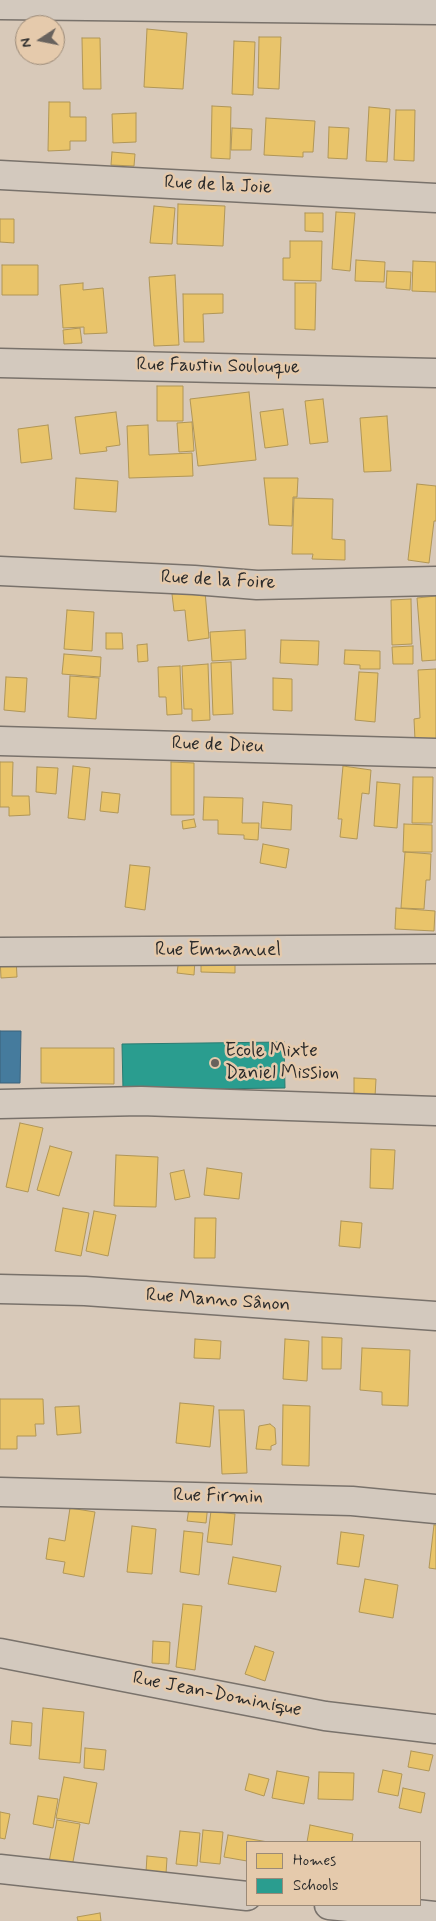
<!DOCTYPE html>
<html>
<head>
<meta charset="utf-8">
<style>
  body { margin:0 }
  #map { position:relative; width:436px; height:1921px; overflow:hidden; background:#d8c9b9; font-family:Mynerve,sans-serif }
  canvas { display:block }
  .legend { position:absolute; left:246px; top:1841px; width:175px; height:65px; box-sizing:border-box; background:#e5caac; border:1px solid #9b8a78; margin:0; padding:6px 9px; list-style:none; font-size:15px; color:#2b2b2b }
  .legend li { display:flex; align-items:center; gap:10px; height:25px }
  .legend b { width:25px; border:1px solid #9b8a78 }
  .north { position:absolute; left:15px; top:15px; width:50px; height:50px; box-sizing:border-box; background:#e5caac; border:1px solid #9b8a78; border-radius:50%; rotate:259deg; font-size:14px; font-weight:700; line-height:20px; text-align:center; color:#2b2b2b }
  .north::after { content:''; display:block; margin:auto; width:18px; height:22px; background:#68625d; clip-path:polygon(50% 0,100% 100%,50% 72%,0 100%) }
</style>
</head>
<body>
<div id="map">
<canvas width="436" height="1921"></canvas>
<ul class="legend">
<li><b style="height:14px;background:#e9c46a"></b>Homes</li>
<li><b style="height:14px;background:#2a9d8f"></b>Schools</li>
</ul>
<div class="north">N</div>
</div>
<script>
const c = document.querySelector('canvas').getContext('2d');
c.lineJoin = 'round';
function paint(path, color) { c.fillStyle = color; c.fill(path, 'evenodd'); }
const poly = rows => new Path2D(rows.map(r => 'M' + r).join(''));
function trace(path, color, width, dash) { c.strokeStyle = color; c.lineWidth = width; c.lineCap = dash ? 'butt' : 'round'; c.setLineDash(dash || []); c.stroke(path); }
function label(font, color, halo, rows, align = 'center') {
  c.font = font + ' Mynerve,sans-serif'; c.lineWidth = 5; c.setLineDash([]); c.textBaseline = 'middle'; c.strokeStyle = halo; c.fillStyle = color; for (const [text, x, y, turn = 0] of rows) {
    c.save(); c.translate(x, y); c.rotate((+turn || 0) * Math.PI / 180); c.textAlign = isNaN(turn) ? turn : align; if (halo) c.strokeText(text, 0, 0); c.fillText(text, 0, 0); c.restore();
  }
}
const homes = poly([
  [147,29,187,33,183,89,144,87,147,29],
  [259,37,281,37,279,89,258,88,259,37],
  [82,38,100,38,101,89,83,89,82,38],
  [234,41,255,42,253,95,232,94,234,41],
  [49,102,70,102,70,117,86,117,86,141,70,141,70,150,48,151,49,102],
  [212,106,231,107,230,159,211,158,212,106],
  [369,107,390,109,387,162,366,161,369,107],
  [396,110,415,110,414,161,394,160,396,110],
  [136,113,136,142,113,143,112,114,136,113],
  [266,118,315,121,313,152,303,152,303,157,264,155,266,118],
  [329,127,349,128,347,159,328,158,329,127],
  [232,128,252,129,251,150,231,150,232,128],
  [112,152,135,154,134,166,111,165,112,152],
  [178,204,225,206,223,246,177,244,178,204],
  [154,206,175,208,172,244,150,243,154,206],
  [336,212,355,213,350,271,332,269,336,212],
  [305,213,323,213,323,232,305,231,305,213],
  [0,219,14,219,14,243,0,242,0,219],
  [290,241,322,241,321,281,283,280,283,258,290,258,290,241],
  [356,260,385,262,384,282,355,281,356,260],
  [413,261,436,262,436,292,412,291,413,261],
  [2,265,38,265,38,295,2,295,2,265],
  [387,271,411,272,410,290,386,288,387,271],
  [175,275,179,345,154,346,149,277,175,275],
  [83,283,83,290,103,288,107,333,84,334,84,327,63,328,60,285,83,283],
  [295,283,316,283,315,330,295,329,295,283],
  [183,294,223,294,223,313,203,314,204,342,184,342,183,294],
  [80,328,82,343,64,344,63,330,80,328],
  [157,386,183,386,183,421,157,421,157,386],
  [249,392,256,460,198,466,190,399,249,392],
  [323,399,328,442,310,444,305,401,323,399],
  [283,409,288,445,265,448,260,412,283,409],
  [116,412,120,445,106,447,107,451,80,454,75,417,116,412],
  [387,416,391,471,364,472,360,418,387,416],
  [192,422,194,451,179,452,177,423,192,422],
  [48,425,52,459,21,463,18,429,48,425],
  [148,425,149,455,192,453,193,476,129,478,127,426,148,425],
  [76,478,118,481,116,512,74,509,76,478],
  [264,478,298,478,297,497,293,497,292,526,269,525,264,478],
  [417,484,436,486,436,521,434,521,429,563,408,560,417,484],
  [294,498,333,499,332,539,345,540,345,560,312,559,313,554,292,554,294,498],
  [205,591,209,638,188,641,185,610,174,611,172,594,205,591],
  [436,596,436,660,422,661,417,598,436,596],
  [411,599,412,644,392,645,391,600,411,599],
  [67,610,94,612,92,651,64,649,67,610],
  [245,630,246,659,212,661,210,632,245,630],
  [106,633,122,633,123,649,106,649,106,633],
  [281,640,319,641,318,665,280,663,281,640],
  [147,644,148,661,138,662,137,645,147,644],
  [413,646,413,664,393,664,392,647,413,646],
  [345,650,380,651,380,669,360,669,360,665,344,664,345,650],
  [64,654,101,657,100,677,62,674,64,654],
  [231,662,233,714,213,715,211,663,231,662],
  [208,664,210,720,192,721,192,709,184,709,182,666,208,664],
  [180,666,182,714,167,715,166,697,159,697,158,667,180,666],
  [436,669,436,739,415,740,414,719,420,718,418,670,436,669],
  [359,672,378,673,375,722,355,720,359,672],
  [70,676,99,678,96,719,68,717,70,676],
  [6,677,27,678,25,712,4,710,6,677],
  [273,678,292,679,292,711,273,710,273,678],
  [0,762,13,762,12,796,29,796,30,815,9,816,9,807,0,807,0,762],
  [171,762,194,763,194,815,171,815,171,762],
  [73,766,90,768,85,820,68,818,73,766],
  [343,766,371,770,369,794,362,793,357,839,340,837,342,819,338,819,343,766],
  [37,767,58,768,56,794,36,792,37,767],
  [413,777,433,777,432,823,412,823,413,777],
  [377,782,400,784,397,828,374,826,377,782],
  [102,792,120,794,118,813,100,811,102,792],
  [204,797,243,798,242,823,259,823,258,840,244,839,244,835,218,834,218,820,203,820,204,797],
  [263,802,292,805,291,830,261,828,263,802],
  [194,819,196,827,183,829,182,821,194,819],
  [404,824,432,825,432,852,403,852,404,824],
  [263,844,289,849,286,868,260,863,263,844],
  [405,852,431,854,430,880,426,880,424,909,401,908,405,852],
  [130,865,150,867,145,910,125,907,130,865],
  [396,908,435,911,434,931,395,929,396,908],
  [201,953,235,954,235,973,201,972,201,953],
  [16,957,17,977,1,978,0,958,16,957],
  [179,958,195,960,194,975,177,973,179,958],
  [41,1048,114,1048,114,1084,41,1083,41,1048],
  [354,1078,376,1079,375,1097,354,1096,354,1078],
  [20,1123,43,1128,28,1192,6,1187,20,1123],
  [50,1146,72,1152,59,1196,37,1190,50,1146],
  [371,1149,395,1150,393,1189,370,1188,371,1149],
  [116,1155,158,1157,156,1207,114,1206,116,1155],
  [207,1168,242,1173,239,1199,204,1195,207,1168],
  [184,1170,190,1197,175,1200,170,1173,184,1170],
  [63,1208,89,1213,81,1256,55,1251,63,1208],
  [94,1211,116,1215,108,1256,86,1251,94,1211],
  [195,1218,216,1218,215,1258,194,1258,195,1218],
  [341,1221,362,1223,360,1248,339,1246,341,1221],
  [322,1337,342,1338,341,1369,322,1369,322,1337],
  [195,1339,221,1341,220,1359,194,1358,195,1339],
  [285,1339,309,1341,307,1381,283,1379,285,1339],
  [362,1348,410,1350,408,1406,382,1405,382,1392,360,1390,362,1348],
  [0,1399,43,1399,44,1424,35,1424,36,1436,17,1436,17,1449,0,1449,0,1399],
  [180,1403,214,1406,210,1447,176,1443,180,1403],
  [283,1405,310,1406,309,1466,282,1465,283,1405],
  [79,1406,81,1433,57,1435,55,1407,79,1406],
  [219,1410,244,1410,247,1473,222,1474,219,1410],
  [270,1424,275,1428,276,1444,271,1446,271,1450,256,1449,259,1426,270,1424],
  [190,1502,208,1504,206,1523,187,1521,190,1502],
  [70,1508,95,1512,84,1577,63,1573,65,1562,46,1559,49,1538,65,1541,70,1508],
  [211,1511,235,1514,232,1545,207,1542,211,1511],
  [434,1525,436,1525,436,1569,429,1568,434,1525],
  [132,1526,156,1529,152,1574,127,1572,132,1526],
  [184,1531,203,1533,199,1575,180,1572,184,1531],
  [341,1532,364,1535,359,1567,337,1564,341,1532],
  [233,1557,281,1566,276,1592,228,1584,233,1557],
  [365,1579,398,1585,393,1618,359,1612,365,1579],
  [183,1604,202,1606,195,1670,176,1667,183,1604],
  [153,1641,170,1642,169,1664,152,1663,153,1641],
  [255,1646,274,1652,265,1681,245,1674,255,1646],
  [43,1708,84,1712,80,1763,39,1759,43,1708],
  [12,1721,32,1723,31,1746,10,1744,12,1721],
  [85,1748,106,1750,104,1770,84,1768,85,1748],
  [411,1751,433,1755,429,1771,408,1767,411,1751],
  [383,1770,402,1774,398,1796,378,1792,383,1770],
  [277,1771,309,1777,304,1804,272,1798,277,1771],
  [319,1772,354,1773,353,1800,318,1799,319,1772],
  [249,1774,269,1779,264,1796,245,1790,249,1774],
  [64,1777,97,1783,89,1824,56,1818,64,1777],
  [403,1788,425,1793,421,1813,399,1808,403,1788],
  [38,1796,58,1799,53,1828,33,1824,38,1796],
  [0,1812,10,1814,5,1839,0,1838,0,1812],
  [57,1820,80,1824,72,1867,49,1862,57,1820],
  [310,1825,353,1834,352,1842,307,1842,310,1825],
  [203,1830,223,1832,220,1864,200,1862,203,1830],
  [180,1831,200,1833,197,1866,176,1864,180,1831],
  [228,1835,268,1842,247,1842,247,1861,224,1857,228,1835],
  [147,1856,167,1858,166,1874,146,1872,147,1856],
  [100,1913,101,1921,78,1921,77,1917,100,1913]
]);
const schools = poly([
  [284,1042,285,1088,123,1090,122,1044,284,1042]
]);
const public = poly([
  [0,1031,21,1031,20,1083,0,1083,0,1031]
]);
const minor = poly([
  [0,5,436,10],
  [0,175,436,198],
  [0,363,436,373],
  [0,571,194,580,257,585,436,581],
  [0,741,436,753],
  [0,952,436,949],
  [0,1104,141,1101,436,1111],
  [0,1289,85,1291,436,1316],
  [0,1492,352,1501,436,1509],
  [0,1653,325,1716,436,1729],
  [0,1869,247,1896],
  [329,1905,436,1916]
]);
const markers = [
  [215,1063,5,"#68625d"]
];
const streetNames = [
  ["Rue de la Joie",218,186,3],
  ["Rue Faustin Soulouque",218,367,1],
  ["Rue de la Foire",218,581,3],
  ["Rue de Dieu",218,746,2],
  ["Rue Emmanuel",218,951],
  ["Rue Manno Sânon",218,1301,4],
  ["Rue Firmin",218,1497,1],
  ["Rue Jean-Dominique",217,1695,11]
];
const poiNames = [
  ["Ecole Mixte",225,1052],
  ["Daniel Mission",225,1074]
];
paint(homes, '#e9c46a');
trace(homes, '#b09657', 1);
paint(schools, '#2a9d8f');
trace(schools, '#2a7b71', 1);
paint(public, '#457b9d');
trace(public, '#3d637b', 1);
trace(minor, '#79726b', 31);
trace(minor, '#d3c9be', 28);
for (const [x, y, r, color] of markers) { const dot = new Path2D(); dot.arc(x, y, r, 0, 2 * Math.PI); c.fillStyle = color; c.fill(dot); trace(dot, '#e5caac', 2); }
label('19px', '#2b2b2b', '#e5caac', streetNames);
label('19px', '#2b2b2b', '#e5caac', poiNames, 'left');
</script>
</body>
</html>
